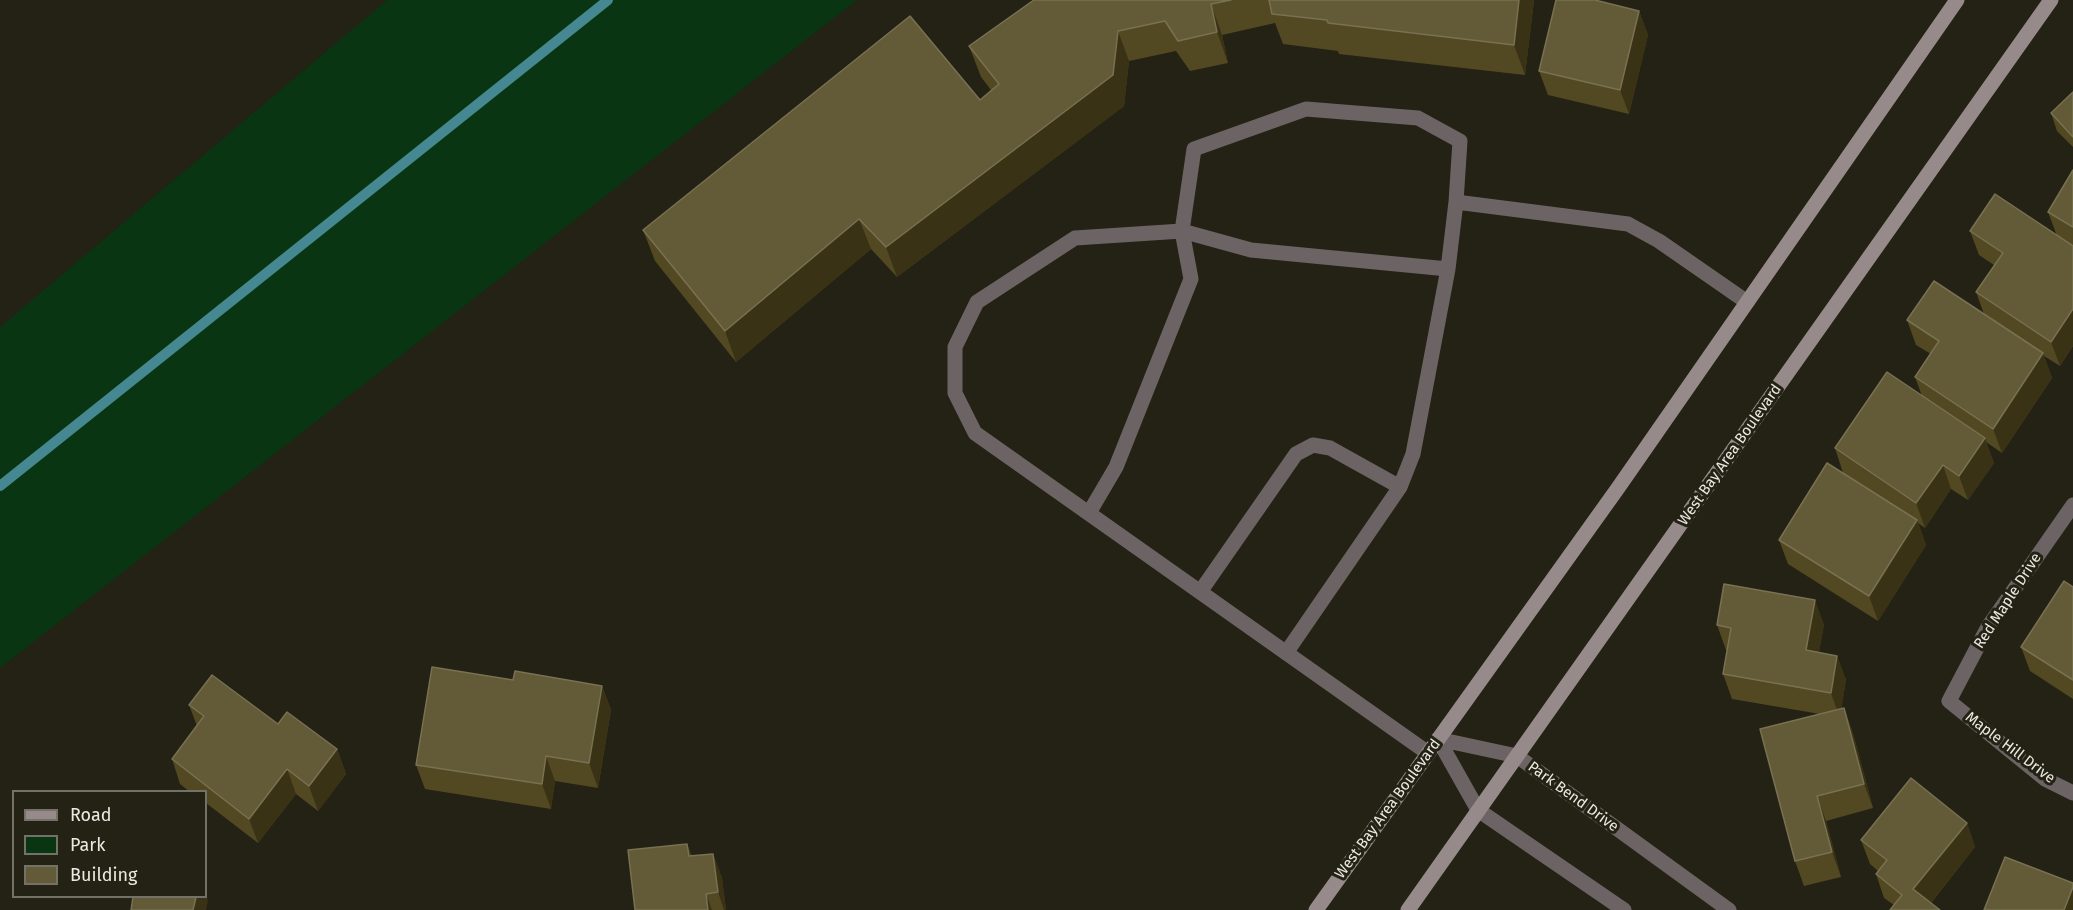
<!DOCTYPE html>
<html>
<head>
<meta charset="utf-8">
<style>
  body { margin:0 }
  #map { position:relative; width:2073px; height:910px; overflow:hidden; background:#242115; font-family:"Fira Sans",sans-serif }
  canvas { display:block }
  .legend { position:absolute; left:12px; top:790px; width:195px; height:108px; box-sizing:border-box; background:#242115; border:2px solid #747167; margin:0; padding:8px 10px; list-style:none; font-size:18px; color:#ebe9e1 }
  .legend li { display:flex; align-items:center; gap:12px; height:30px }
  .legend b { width:30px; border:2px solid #747167 }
</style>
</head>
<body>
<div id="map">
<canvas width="2073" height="910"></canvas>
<ul class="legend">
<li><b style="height:8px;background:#978a8a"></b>Road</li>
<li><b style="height:16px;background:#093513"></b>Park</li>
<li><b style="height:16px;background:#635a37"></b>Building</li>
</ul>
</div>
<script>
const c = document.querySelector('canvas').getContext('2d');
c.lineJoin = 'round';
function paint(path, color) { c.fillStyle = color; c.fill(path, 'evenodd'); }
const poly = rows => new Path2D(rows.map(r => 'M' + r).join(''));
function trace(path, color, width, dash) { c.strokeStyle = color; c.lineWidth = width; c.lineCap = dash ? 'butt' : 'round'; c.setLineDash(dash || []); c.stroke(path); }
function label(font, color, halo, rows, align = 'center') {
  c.font = font + ' "Fira Sans",sans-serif'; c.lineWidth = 6; c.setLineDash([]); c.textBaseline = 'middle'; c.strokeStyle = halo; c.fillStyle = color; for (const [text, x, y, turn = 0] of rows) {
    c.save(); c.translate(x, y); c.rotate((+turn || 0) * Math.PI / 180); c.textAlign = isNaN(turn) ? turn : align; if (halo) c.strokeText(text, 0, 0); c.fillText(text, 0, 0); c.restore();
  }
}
const green = poly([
  [387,0,857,0,0,668,0,327]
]);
const stream = poly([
  [0,486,608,0]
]);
const lane = poly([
  [1089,513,1116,467,1191,279,1182,231,1251,250,1448,269],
  [1200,592,1296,454,1313,445,1330,448,1400,487],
  [1286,653,1400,487,1413,454,1448,269,1456,202],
  [1428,753,975,433,955,393,955,347,977,302,1075,238,1182,231,1194,149,1306,109,1418,118,1460,141,1456,202,1628,224,1659,241,1747,302]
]);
const street = poly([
  [2073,505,1988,627,1949,701,2045,779,2073,793],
  [1438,739,1517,756,1729,910],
  [1438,739,1478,810,1624,910]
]);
const secondary = poly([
  [1316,910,1618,488,1957,0],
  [1408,910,2051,0]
]);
const wall = poly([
  [1034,0,1534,0,1525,75,1339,54,1338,51,1283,44,1275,23,1222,35,1228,63,1190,71,1176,51,1129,61,1124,106,897,277,871,249,736,362,655,261,643,230,980,100,991,90,981,77,969,46],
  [1639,11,1648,35,1629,114,1548,95,1539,71],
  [2073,92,2073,147,2057,131,2051,113],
  [2073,170,2073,346,2060,366,2044,356,2052,378,2002,453,1986,442,1994,463,1968,500,1951,489,1925,528,1918,523,1926,545,1878,621,1788,564,1779,540,1868,489,1843,473,1835,448,1922,396,1915,377,1931,354,1916,345,1907,320,1984,314,1976,292,1994,265,1979,255,1970,231,2057,236,2048,212],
  [2073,587,2073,699,2030,671,2021,647],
  [1824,624,1819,652,1837,656,1846,680,1841,709,1844,708,1853,733,1873,808,1826,821,1841,877,1804,886,1795,861,1820,714,1732,699,1723,674,1727,650,1726,650,1717,625],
  [513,680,602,686,611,710,598,788,555,781,551,809,425,789,416,765],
  [189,705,278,724,337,749,346,774,318,811,296,794,258,843,206,803,206,792,190,792,180,784,172,759,197,726],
  [1967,823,1975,847,1931,903,1894,905,1884,898,1876,874,1878,871,1870,864,1861,840],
  [687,844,692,856,713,854,722,878,726,910,635,910]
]);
const shadedWall = poly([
  [1519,0,1534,0,1525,75,1514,45],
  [1211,4,1222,35,1228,63,1217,32],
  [1639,11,1648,35,1629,114,1620,90],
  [1118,31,1129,61,1124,106,897,277,886,247],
  [859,219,871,249,736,362,725,331],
  [2073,309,2073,346,2060,366,2051,342],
  [2043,353,2052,378,2002,453,1993,429],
  [1985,438,1994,463,1968,500,1959,476],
  [1943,465,1951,489,1925,528,1916,503],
  [1917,520,1926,545,1878,621,1869,596],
  [1815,600,1824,624,1815,675,1806,650],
  [1837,656,1846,680,1840,718,1831,693],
  [602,686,611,710,598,788,589,763],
  [1844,708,1853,733,1873,808,1864,784],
  [337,749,346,774,318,811,309,786],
  [546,756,555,781,551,809,542,784],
  [287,769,296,794,258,843,249,819],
  [1817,796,1826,821,1841,877,1832,852],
  [1967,823,1975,847,1925,910,1913,889],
  [687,844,696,868,689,856],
  [713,854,722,878,726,910,724,910,718,892],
  [2073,887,2073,910,2064,910],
  [206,893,208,900,206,910,193,910,196,897,206,897],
  [706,894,712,910,708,910]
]);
const building = poly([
  [1034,0,1231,0,1211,4,1217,32,1178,41,1165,21,1118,31,1113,75,886,247,859,219,725,331,643,230,910,16,980,100,999,84,969,46,1034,0],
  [1269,0,1519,0,1514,45,1328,23,1327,20,1272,14,1269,0],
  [1556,0,1595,0,1639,11,1620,90,1539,71,1556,0],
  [2073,92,2073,137,2051,113,2073,92],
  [2073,170,2073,227,2048,212,2073,170],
  [1995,194,2073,246,2073,309,2051,342,1976,292,2003,253,1970,231,1995,194],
  [1934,281,2043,353,1993,429,1915,377,1939,341,1907,320,1934,281],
  [1887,372,1985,438,1959,476,1943,465,1916,503,1835,448,1887,372],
  [1827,463,1917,520,1869,596,1779,540,1827,463],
  [2064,581,2073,587,2073,680,2021,647,2064,581],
  [1724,584,1815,600,1806,650,1837,656,1831,693,1723,674,1731,628,1717,625,1724,584],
  [432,667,513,680,515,671,602,686,589,763,546,756,542,784,416,765,432,667],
  [212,675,278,724,287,712,337,749,309,786,287,769,249,819,172,759,204,716,189,705,212,675],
  [1844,708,1864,784,1817,796,1832,852,1795,861,1760,729,1844,708],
  [1911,778,1967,823,1913,889,1940,910,1890,910,1902,895,1876,874,1887,860,1861,840,1911,778],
  [687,844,689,856,713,854,718,892,706,894,708,910,635,910,628,850,687,844],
  [2005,857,2073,883,2073,887,2064,910,1984,910,2005,857],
  [133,897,196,897,193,910,131,910,133,897]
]);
const streetNames = [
  ["West Bay Area Boulevard",1730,455,-55],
  ["Red Maple Drive",2008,601,-57],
  ["Maple Hill Drive",2010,748,37],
  ["Park Bend Drive",1573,797,36],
  ["West Bay Area Boulevard",1388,809,-54]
];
paint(green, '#093513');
trace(stream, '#468892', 10);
trace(lane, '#6c6464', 15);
trace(street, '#6c6464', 15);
trace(secondary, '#978a8a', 15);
paint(wall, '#524922');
paint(shadedWall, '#393214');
paint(building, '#635a37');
trace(building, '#787152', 1.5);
label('15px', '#ebe9e1', '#242115', streetNames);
</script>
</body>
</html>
